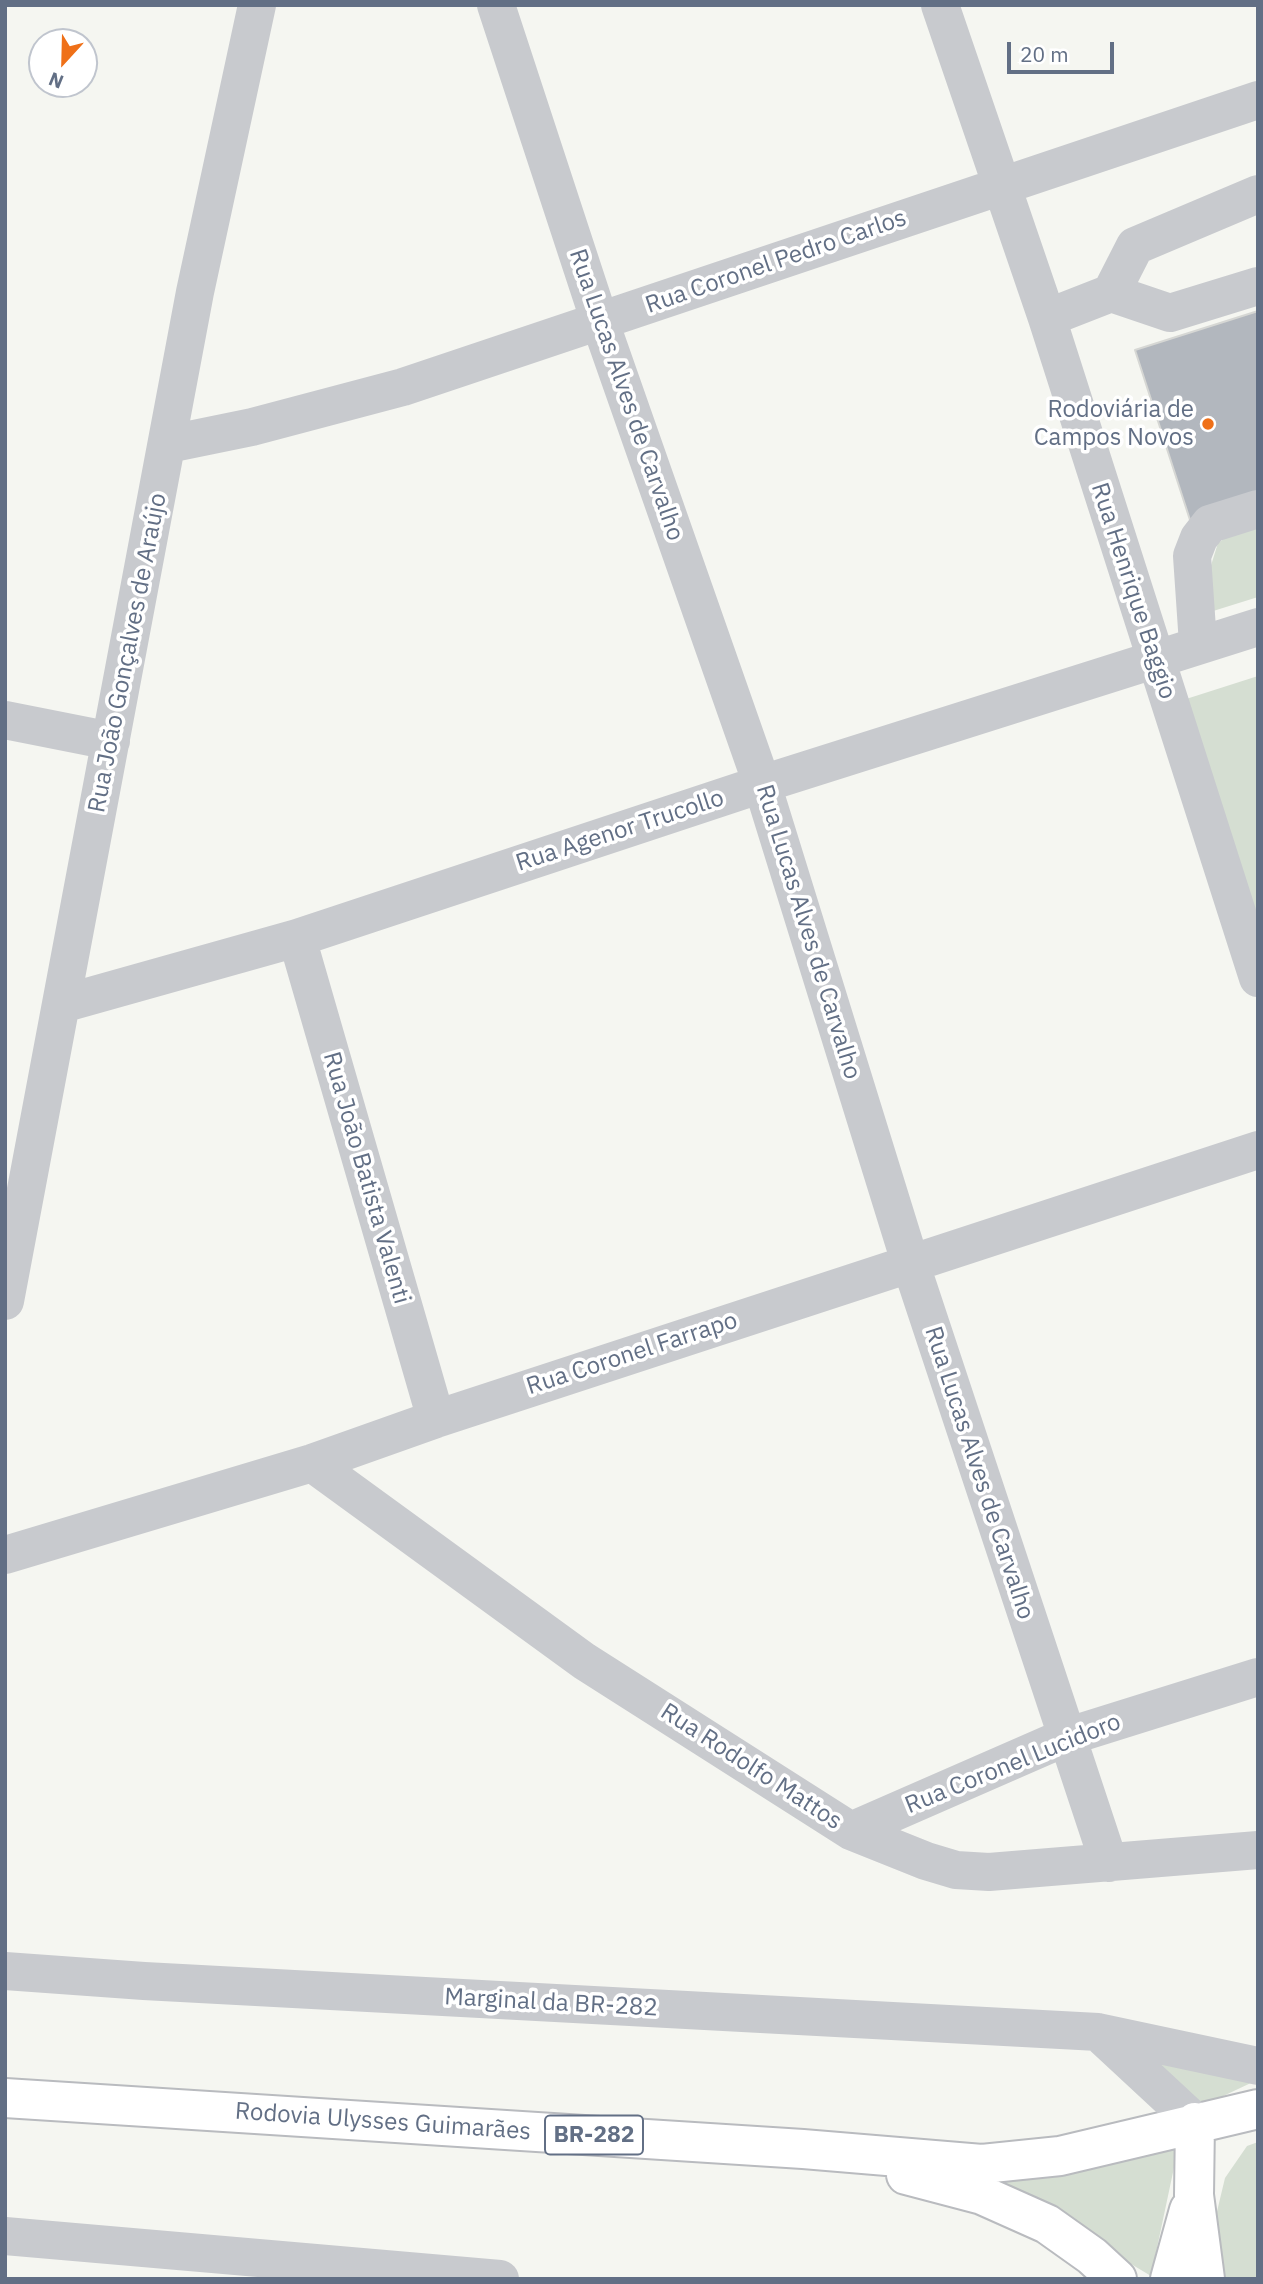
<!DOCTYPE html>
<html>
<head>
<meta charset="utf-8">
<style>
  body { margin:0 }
  #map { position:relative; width:1263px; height:2284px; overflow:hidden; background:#f5f6f1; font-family:"IBM Plex Sans",sans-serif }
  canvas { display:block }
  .frame { position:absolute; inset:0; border:7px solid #626f85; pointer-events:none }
  .north { position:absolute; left:28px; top:28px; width:70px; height:70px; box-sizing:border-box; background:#fff; border:2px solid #c0c5ce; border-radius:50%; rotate:202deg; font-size:19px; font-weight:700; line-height:28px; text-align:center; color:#626f85 }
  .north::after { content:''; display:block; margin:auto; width:24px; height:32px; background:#ef7018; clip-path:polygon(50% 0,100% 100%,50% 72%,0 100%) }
  .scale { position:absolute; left:1007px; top:42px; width:107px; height:32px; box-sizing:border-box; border:4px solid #626f85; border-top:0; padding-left:9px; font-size:21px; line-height:24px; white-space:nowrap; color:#626f85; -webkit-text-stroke:5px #fff; paint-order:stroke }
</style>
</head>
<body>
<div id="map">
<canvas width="1263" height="2284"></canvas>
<div class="frame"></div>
<div class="north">N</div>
<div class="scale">20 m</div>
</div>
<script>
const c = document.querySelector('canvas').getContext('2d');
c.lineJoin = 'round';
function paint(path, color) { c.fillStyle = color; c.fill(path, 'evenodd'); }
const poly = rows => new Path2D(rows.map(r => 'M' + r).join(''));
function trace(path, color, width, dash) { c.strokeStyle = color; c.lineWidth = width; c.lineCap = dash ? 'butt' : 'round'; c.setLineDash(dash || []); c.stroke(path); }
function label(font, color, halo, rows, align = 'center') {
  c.font = font + ' "IBM Plex Sans",sans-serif'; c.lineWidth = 7; c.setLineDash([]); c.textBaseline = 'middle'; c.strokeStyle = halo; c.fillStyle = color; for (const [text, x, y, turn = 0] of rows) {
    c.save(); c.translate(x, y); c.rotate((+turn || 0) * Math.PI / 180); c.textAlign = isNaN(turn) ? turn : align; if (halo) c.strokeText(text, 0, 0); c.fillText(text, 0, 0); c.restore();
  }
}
const green = poly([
  [1258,522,1258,597,1210,612,1203,591,1218,543,1241,527],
  [1258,676,1258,928,1183,700],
  [1151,2055,1255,2081,1200,2107],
  [1258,2142,1258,2279,1212,2279,1214,2224,1225,2178,1247,2146],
  [1179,2144,1151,2276,983,2175]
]);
const building = poly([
  [1258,311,1258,498,1190,520,1135,350,1258,311]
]);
const minor = poly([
  [496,5,600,322,762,784,910,1262,1109,1863],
  [940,5,1047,318,1258,978],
  [1111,293,1170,313,1258,286],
  [1047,318,1111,293,1135,246,1258,194],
  [169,444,252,427,403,387,1258,100],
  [1198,644,1192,556,1199,538,1210,524,1258,509],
  [5,720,111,741],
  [297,938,436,1419],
  [62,1004,297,938,762,784,1258,627],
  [5,1301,195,292,257,5],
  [312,1463,584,1661,851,1831,926,1861,956,1870,989,1872,1258,1850],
  [5,1555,312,1463,436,1419,1258,1150],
  [851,1831,1066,1737,1258,1677],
  [5,1971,144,1981,1098,2032,1258,2066],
  [1098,2032,1195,2122],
  [5,2236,500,2279]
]);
const highway = poly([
  [5,2098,803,2149,982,2164,1060,2156,1258,2109],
  [1195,2122,1194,2195,1205,2279],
  [906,2175,982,2195,1047,2224,1092,2256,1117,2279],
  [1170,2279,1189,2210]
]);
const markers = [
  [1208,424,7,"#ef7018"]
];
const shields = [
  [594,2135,98]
];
const shieldNames = [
  ["BR-282",594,2135]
];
const streetNames = [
  ["Rua Coronel Pedro Carlos",776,262,-19],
  ["Rua Lucas Alves de Carvalho",626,395,71],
  ["Rua Henrique Baggio",1133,591,72],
  ["Rua João Gonçalves de Araújo",128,653,-79],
  ["Rua Agenor Trucollo",620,831,-18],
  ["Rua Lucas Alves de Carvalho",808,932,73],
  ["Rua João Batista Valenti",366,1178,74],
  ["Rua Coronel Farrapo",632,1354,-18],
  ["Rua Lucas Alves de Carvalho",979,1473,72],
  ["Rua Coronel Lucidoro",1013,1764,-22],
  ["Rua Rodolfo Mattos",751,1767,33],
  ["Marginal da BR-282",551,2003,3],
  ["Rodovia Ulysses Guimarães",383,2122,4]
];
const poiNames = [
  ["Rodoviária de",1194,410],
  ["Campos Novos",1194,438]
];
paint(green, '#d5ded2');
paint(building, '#b2b7be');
trace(building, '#d6d7d4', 2);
trace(highway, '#b9bbbf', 42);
trace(minor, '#c8cace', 38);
trace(highway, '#fff', 38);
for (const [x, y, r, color] of markers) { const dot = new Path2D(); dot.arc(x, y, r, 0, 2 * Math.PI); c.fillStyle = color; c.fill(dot); trace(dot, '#fff', 2.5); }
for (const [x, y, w] of shields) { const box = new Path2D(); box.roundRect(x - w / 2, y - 19.5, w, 39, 5); c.fillStyle = '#fff'; c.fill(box); trace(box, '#626f85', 2); }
label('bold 23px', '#626f85', null, shieldNames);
label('24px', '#626f85', '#fff', streetNames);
label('24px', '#626f85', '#fff', poiNames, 'right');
</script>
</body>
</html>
